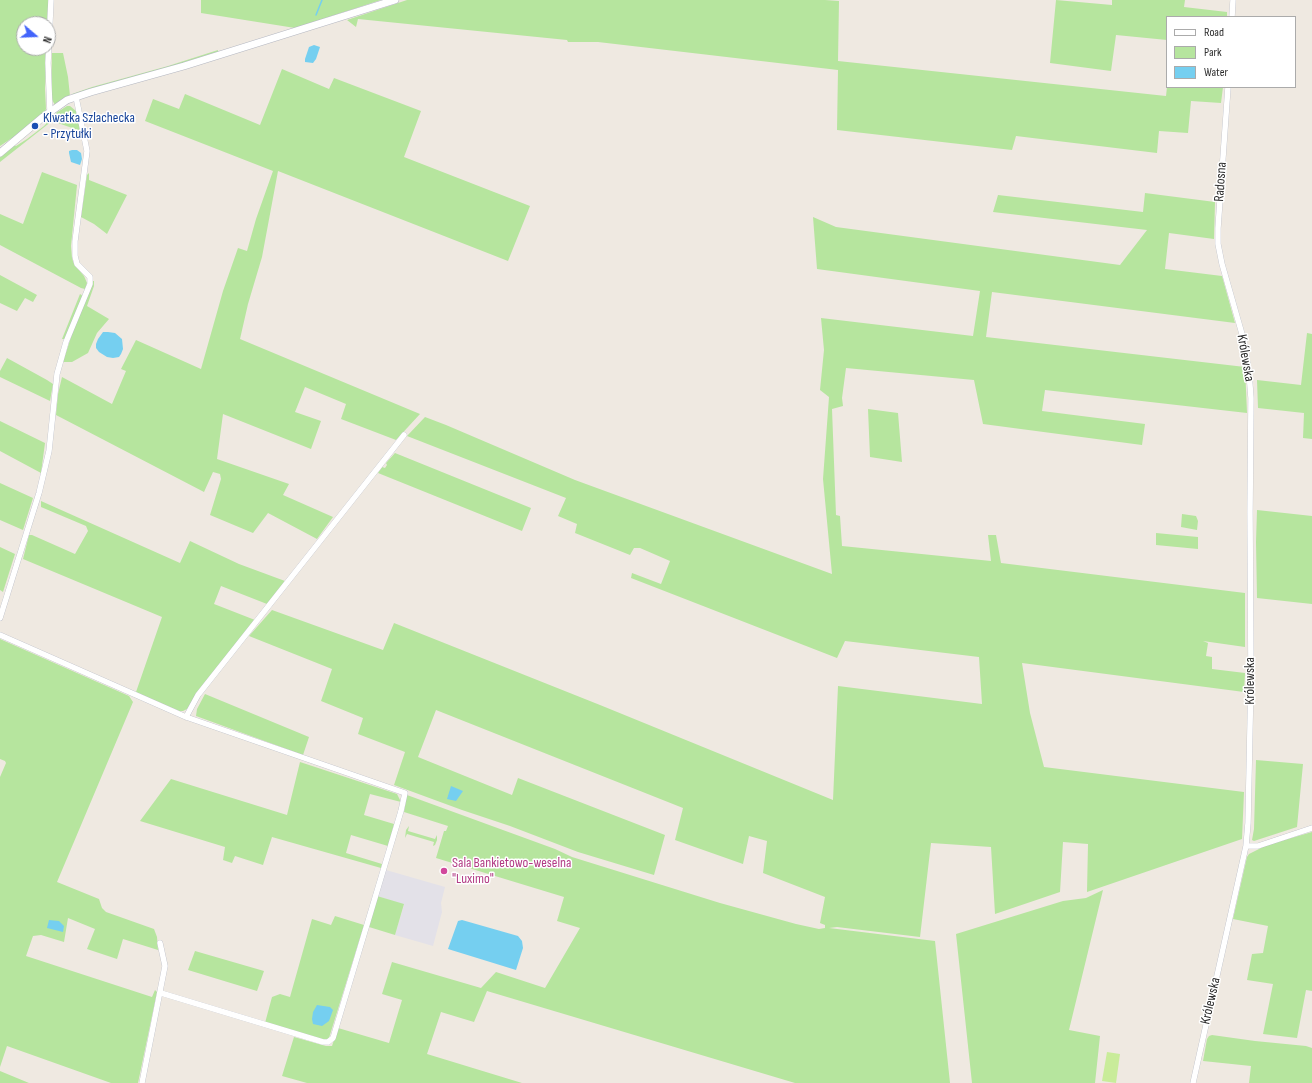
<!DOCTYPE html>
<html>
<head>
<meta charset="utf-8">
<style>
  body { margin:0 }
  #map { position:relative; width:1312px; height:1083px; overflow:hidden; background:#efe9e1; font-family:"Sofia Sans Condensed",sans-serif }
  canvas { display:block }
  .legend { position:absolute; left:1166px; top:16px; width:130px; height:72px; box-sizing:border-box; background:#fff; border:1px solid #ababab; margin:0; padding:5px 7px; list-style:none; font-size:12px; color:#2e2e2e }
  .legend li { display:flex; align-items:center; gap:8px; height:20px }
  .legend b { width:20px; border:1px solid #ababab }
  .north { position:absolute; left:16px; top:16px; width:40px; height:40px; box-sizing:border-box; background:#fff; border:1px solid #ababab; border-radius:50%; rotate:109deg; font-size:11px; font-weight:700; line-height:16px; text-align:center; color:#2e2e2e }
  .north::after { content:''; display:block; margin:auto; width:14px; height:18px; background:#4264fb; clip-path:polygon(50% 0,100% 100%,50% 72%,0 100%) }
</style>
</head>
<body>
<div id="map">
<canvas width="1312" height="1083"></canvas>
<ul class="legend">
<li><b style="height:5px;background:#fff"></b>Road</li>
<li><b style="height:11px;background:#b6e59e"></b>Park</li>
<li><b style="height:11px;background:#75cff0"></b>Water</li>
</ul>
<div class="north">N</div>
</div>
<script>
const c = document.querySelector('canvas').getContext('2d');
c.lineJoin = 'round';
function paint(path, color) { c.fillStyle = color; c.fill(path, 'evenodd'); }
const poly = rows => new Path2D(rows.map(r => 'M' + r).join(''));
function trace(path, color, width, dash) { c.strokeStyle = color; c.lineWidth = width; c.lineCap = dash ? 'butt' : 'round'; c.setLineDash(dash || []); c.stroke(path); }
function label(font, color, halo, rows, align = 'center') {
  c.font = font + ' "Sofia Sans Condensed",sans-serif'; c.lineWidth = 3; c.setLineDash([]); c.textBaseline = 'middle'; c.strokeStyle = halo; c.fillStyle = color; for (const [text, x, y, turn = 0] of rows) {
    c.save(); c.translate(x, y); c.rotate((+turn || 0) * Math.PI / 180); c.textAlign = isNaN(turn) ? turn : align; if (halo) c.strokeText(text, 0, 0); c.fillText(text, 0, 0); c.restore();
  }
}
const industrial = poly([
  [386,870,445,887,441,903,442,912,433,946,395,935,404,905,377,896]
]);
const green = poly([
  [0,0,49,0,48,24,24,24,24,48,47,48,45,89,46,109,44,113,13,139,12,138,0,146],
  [201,0,381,0,295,28,201,13],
  [407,0,825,0,839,1,838,61,1166,96,1167,87,1223,87,1221,103,1191,101,1188,133,1159,131,1157,153,1016,136,1012,150,837,130,838,70,598,42,568,42,567,40,358,19,356,27,347,20],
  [1056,0,1112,5,1112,0,1185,0,1184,7,1227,12,1227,17,1167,17,1167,40,1116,35,1111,71,1050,63],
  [218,50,218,53,72,95,72,94,92,87,168,66],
  [52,53,63,53,68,77,70,96,55,105,51,98],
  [282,69,329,89,334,78,421,111,404,157,530,206,508,261,278,171,262,257,248,304,240,339,420,414,396,440,341,419,346,404,305,387,295,412,321,421,311,449,223,414,217,459,289,484,283,495,333,517,317,539,268,513,253,533,210,515,221,479,220,474,213,472,204,492,56,415,58,394,62,377,112,404,126,371,121,369,136,340,201,369,223,291,238,248,247,251,256,219,273,171,145,121,153,99,179,109,185,94,260,125],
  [67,106,70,106,76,111,81,131,52,121,0,162,0,157,14,145,16,146,27,139,44,126,56,113],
  [42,172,77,185,71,246,72,258,74,264,84,276,87,283,85,289,81,288,0,245,0,214,23,224],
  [89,173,89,180,127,195,107,234,94,224,81,217,87,175],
  [1145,193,1215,202,1214,239,1169,233,1165,269,1222,276,1235,323,992,292,986,337,1245,367,1247,413,1045,390,1042,411,1145,424,1142,445,983,424,974,380,846,368,842,398,843,406,832,409,836,515,840,516,842,546,991,561,988,535,996,535,1001,563,1245,593,1245,647,1203,641,1208,643,1206,656,1212,657,1212,669,1245,673,1244,692,1022,663,1030,713,1044,767,1244,792,1242,839,1087,892,1088,844,1063,842,1060,892,995,914,991,847,931,843,920,937,837,927,829,928,935,941,950,1083,795,1083,487,991,474,1022,441,1012,427,1054,522,1083,307,1083,282,1076,294,1037,326,1046,332,1046,338,1028,389,1043,402,1000,382,994,392,962,481,988,496,972,545,988,580,928,557,921,564,897,436,858,444,831,446,831,448,826,404,812,407,795,555,849,572,857,720,903,796,924,819,929,825,928,825,925,820,923,825,897,763,873,767,841,749,836,743,864,675,840,683,808,436,710,418,757,512,795,518,778,665,835,654,875,578,852,510,826,462,810,394,785,405,752,358,734,363,718,321,701,332,669,249,636,272,610,383,650,394,623,600,705,833,800,838,686,982,704,979,657,845,641,837,658,631,578,632,573,661,584,670,561,640,548,634,548,630,555,575,533,577,524,558,516,566,498,407,436,425,417,446,425,575,480,832,574,823,479,829,397,820,390,824,350,821,318,973,336,980,291,817,269,813,217,836,227,1120,265,1147,230,993,212,998,195,1143,212],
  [0,275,37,295,33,302,25,298,17,311,0,303],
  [92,281,94,281,94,286,87,306,109,319,97,333,88,353,72,362,63,362,72,334],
  [80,294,83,296,66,339,62,339],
  [1307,333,1312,334,1312,439,1303,438,1304,413,1258,408,1257,380,1301,385],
  [7,358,47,380,53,384,50,401,0,377,0,371],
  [868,409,898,413,902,462,870,457],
  [0,421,45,443,41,473,0,451],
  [395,453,531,508,522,531,378,473,382,467,385,468,387,465,386,463],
  [0,483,33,498,23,530,0,520],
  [41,501,180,563,190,541,239,564,285,581,267,604,221,586,214,604,255,620,187,709,183,711,179,711,136,692,162,617,23,559,29,535,32,535,75,554,88,531,86,526,41,507],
  [1257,510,1312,516,1312,604,1257,598,1256,542],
  [1182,514,1196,516,1198,521,1197,530,1181,527],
  [1156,533,1198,537,1198,549,1156,545],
  [0,547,15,554,3,592,0,590],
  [0,639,129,696,133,702,57,882,99,899,102,908,106,912,154,929,157,937,158,950,123,939,117,959,87,949,95,929,68,918,64,942,41,935,33,936,26,956,152,997,155,990,157,992,138,1083,111,1083,7,1046,0,1067,0,777,6,763,5,761,0,759],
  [205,694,309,737,303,755,196,716,197,709],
  [1256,760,1303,764,1297,827,1254,841,1252,840,1254,829],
  [300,762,397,794,401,802,370,794,364,815,394,824,388,846,351,835,346,853,382,864,381,868,272,837,263,865,235,856,232,863,223,860,225,847,140,821,171,779,287,815],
  [409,826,408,831,435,839,437,835,437,840,435,845,433,846,434,842,407,834,405,838,406,830],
  [1312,832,1312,991,1306,990,1297,1038,1263,1034,1273,984,1247,980,1252,954,1263,953,1268,926,1233,919,1247,857,1249,854,1267,845],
  [1103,890,1069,1030,1100,1036,1095,1083,972,1083,956,934,1063,901,1086,898],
  [377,896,404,904,395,935,369,927],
  [335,916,364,925,329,1038,327,1040,323,1040,265,1023,272,997,280,994,290,997,312,919,331,925],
  [195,951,264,971,257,991,188,970],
  [1212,1035,1255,1041,1306,1046,1312,1048,1312,1083,1249,1083,1251,1066,1203,1061,1207,1039,1209,1036],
  [0,1071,29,1083,0,1083]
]);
const pitch = poly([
  [1107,1052,1120,1054,1116,1083,1102,1081]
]);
const water = poly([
  [314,45,320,47,316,59,313,63,305,62,305,59,309,47],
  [72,150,77,150,81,153,82,159,80,165,71,162,69,153,69,151],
  [103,332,108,332,115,333,122,339,123,349,121,354,119,357,113,358,107,357,99,352,96,348,96,344,98,339],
  [451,786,463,791,456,801,447,799],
  [49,920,59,921,64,926,63,932,47,928],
  [462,920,518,936,522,941,523,948,516,970,448,949,458,921],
  [317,1005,330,1007,333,1010,329,1021,322,1026,313,1024,312,1019,313,1012]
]);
const stream = poly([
  [316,15,322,0]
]);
const minor = poly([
  [1232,17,1233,0],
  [50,112,48,63,51,0],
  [0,618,39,493,49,451,57,374,66,342,90,284,90,277,77,264,75,256,75,241,87,151,76,97],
  [0,635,186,717,405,793,401,811,333,1038,328,1042,323,1042,161,993],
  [186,717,198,695,404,435],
  [1246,846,1258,846,1312,828],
  [142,1083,165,966,160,943],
  [1193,1083,1246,846,1248,823,1251,678,1250,512,1251,398,1249,373,1244,341,1222,264,1218,244,1218,228,1228,87]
]);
const tertiary = poly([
  [0,153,43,117,67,100,91,92,184,66,395,0]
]);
const markers = [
  [35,126,4,"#1a4fb4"],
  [444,871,4,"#d1479c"]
];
const transitNames = [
  ["Klwatka Szlachecka",43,118],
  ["- Przytułki",43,134]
];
const streetNames = [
  ["Radosna",1221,182,-86],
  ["Królewska",1245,358,80],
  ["Królewska",1250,681,-90],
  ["Królewska",1211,1001,-77]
];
const hotelNames = [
  ["Sala Bankietowo-weselna",452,863],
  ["\"Luximo\"",452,879]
];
paint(industrial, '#e3e1e8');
paint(green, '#b6e59e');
paint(pitch, '#c9ec9a');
paint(water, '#75cff0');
trace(stream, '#75cff0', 1.5);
trace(minor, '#b4b7c1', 6);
trace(tertiary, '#b4b7c1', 8);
trace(minor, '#fff', 5.5);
trace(tertiary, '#fff', 7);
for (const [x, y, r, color] of markers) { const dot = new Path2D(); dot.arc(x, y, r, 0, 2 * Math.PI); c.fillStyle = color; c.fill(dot); trace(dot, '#fff', 1.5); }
label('14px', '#164399', '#fff', transitNames, 'left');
label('14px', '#2e2e2e', '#fff', streetNames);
label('14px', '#b23c85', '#fff', hotelNames, 'left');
</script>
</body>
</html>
